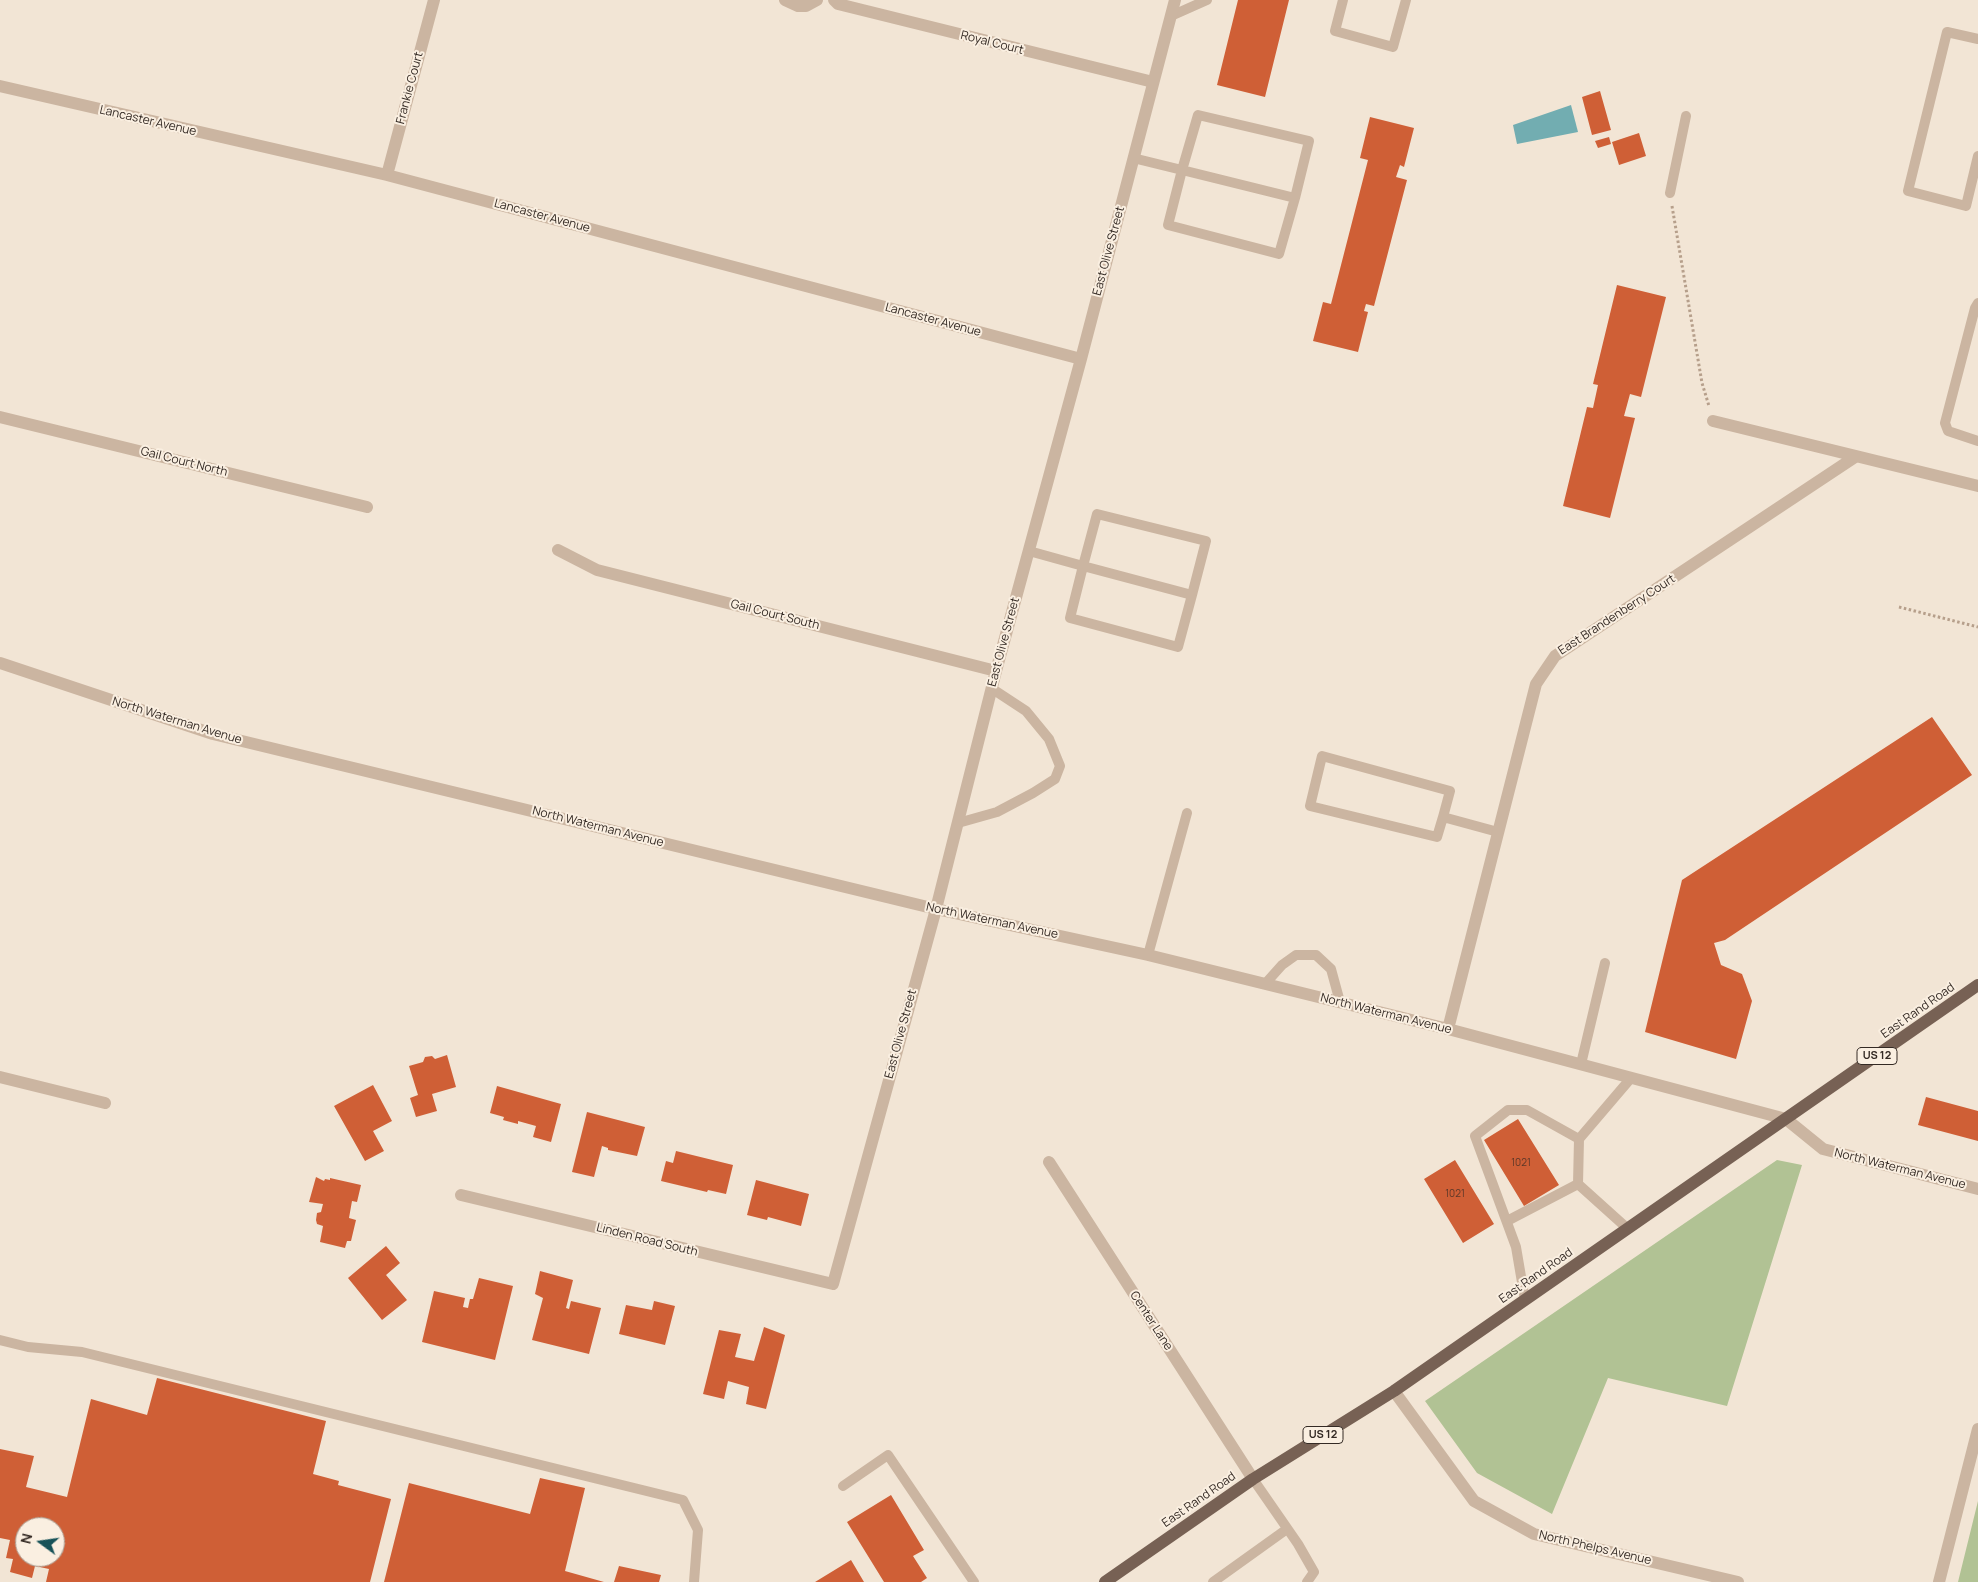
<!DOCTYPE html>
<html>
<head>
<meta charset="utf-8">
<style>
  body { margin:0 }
  #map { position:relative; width:1978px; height:1582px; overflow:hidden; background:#f2e5d5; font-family:Manrope,sans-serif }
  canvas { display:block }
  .north { position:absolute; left:15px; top:1517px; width:50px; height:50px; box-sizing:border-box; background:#faefe1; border:1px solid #aba095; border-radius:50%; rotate:284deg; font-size:14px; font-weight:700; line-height:20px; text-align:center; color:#342a24 }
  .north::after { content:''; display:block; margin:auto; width:18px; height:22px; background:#175258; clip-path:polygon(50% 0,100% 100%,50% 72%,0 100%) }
</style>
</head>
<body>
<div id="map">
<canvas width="1978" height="1582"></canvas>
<div class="north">N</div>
</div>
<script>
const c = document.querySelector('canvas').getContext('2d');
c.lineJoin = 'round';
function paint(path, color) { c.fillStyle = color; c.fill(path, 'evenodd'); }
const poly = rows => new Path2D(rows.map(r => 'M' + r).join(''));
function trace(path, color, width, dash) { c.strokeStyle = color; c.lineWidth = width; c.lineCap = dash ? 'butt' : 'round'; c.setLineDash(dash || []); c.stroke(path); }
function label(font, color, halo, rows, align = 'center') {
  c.font = font + ' Manrope,sans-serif'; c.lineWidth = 4; c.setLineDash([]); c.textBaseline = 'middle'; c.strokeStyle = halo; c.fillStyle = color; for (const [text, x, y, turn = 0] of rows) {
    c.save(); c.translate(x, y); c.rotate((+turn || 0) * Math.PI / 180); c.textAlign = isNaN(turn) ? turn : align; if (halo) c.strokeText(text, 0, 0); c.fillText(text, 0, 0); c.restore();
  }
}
const green = poly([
  [1777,1160,1802,1165,1727,1406,1608,1378,1552,1514,1477,1473,1425,1401],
  [1978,1501,1978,1582,1958,1582]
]);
const water = poly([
  [1571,105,1578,132,1517,144,1513,125]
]);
const building = poly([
  [1238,0,1289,0,1265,97,1217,85],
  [1600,91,1611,130,1592,135,1582,97],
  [1370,117,1414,128,1404,167,1400,165,1396,177,1407,180,1374,306,1366,304,1364,311,1368,312,1358,352,1313,341,1323,302,1331,304,1368,160,1360,158],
  [1639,133,1646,156,1619,165,1612,142],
  [1609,137,1611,144,1598,148,1595,141],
  [1617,285,1666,297,1641,397,1630,394,1624,416,1635,418,1610,518,1563,506,1587,407,1593,408,1598,385,1593,384],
  [1932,717,1972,775,1725,940,1714,943,1721,965,1742,974,1752,1001,1736,1059,1645,1032,1682,880],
  [447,1055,456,1087,432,1094,437,1111,416,1117,410,1098,418,1095,409,1066,423,1062,425,1057,432,1056,435,1059],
  [373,1085,392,1121,373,1131,384,1151,365,1161,334,1106],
  [497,1086,561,1104,551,1142,533,1137,536,1126,518,1121,518,1124,503,1120,504,1117,490,1113],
  [1926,1097,1978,1111,1978,1141,1918,1125],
  [587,1112,645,1127,637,1156,608,1150,608,1148,602,1146,594,1177,572,1172],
  [1518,1119,1559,1185,1524,1206,1484,1140],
  [676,1151,733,1165,726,1194,708,1190,707,1192,661,1181,666,1161,673,1163],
  [1455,1160,1494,1224,1463,1243,1424,1179],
  [316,1177,324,1181,325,1179,330,1180,330,1178,361,1185,357,1202,352,1201,349,1218,356,1220,351,1241,347,1241,345,1248,320,1242,323,1226,317,1224,316,1220,317,1213,321,1212,323,1204,309,1202],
  [756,1180,809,1194,801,1226,768,1217,767,1220,747,1215],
  [386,1246,400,1263,386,1275,407,1300,382,1320,348,1278],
  [540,1271,573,1280,566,1308,569,1309,571,1301,601,1308,589,1354,532,1340,543,1298,535,1294],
  [479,1278,513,1286,495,1360,422,1342,434,1291,465,1298,463,1307,468,1308,470,1299,473,1299],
  [654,1301,675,1306,665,1345,619,1334,626,1305,652,1310],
  [764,1327,785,1335,766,1409,746,1404,749,1387,728,1381,724,1399,703,1394,719,1330,741,1334,735,1357,754,1361],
  [157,1378,326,1421,313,1474,339,1481,338,1485,391,1499,370,1582,46,1582,49,1569,35,1566,32,1578,10,1572,13,1559,6,1558,10,1540,0,1538,0,1449,34,1456,26,1487,67,1497,91,1399,147,1415],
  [25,1527,55,1527,55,1557,25,1557],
  [540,1478,585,1488,565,1571,604,1582,384,1582,409,1483,530,1514],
  [891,1495,924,1550,913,1556,927,1578,921,1582,884,1582,847,1522],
  [851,1560,864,1582,815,1582],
  [619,1566,661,1575,659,1582,614,1582]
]);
const path = poly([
  [1672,206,1702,383,1709,406],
  [1899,607,1978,627]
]);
const lane = poly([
  [1343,0,1335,31,1393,47,1406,0],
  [1171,16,1207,0],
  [1978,39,1947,32,1908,191,1966,206,1978,156],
  [1133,158,1182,170,1295,198,1279,254,1168,225,1182,170,1198,115,1309,141,1295,198],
  [1670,193,1686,116],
  [1978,303,1975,308,1945,423,1948,431,1978,441],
  [1029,551,1083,566,1070,618,1178,647,1192,595,1206,541,1097,514,1083,566,1192,595],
  [1443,817,1450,791,1322,756,1310,806,1437,837,1443,817,1498,832],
  [958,823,997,812,1033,793,1055,779,1060,766,1049,739,1026,711,991,688],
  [1148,955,1187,813],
  [1265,984,1282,965,1296,955,1316,955,1331,969,1340,1002],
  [1581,1064,1605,963],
  [1579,1139,1578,1184,1628,1229],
  [1507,1221,1578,1184],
  [1525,1300,1516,1247,1475,1136,1508,1110,1527,1110,1579,1139,1631,1078],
  [0,1340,28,1347,82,1352,683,1500,698,1530,694,1582],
  [1253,1479,1298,1544,1314,1572,1307,1582],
  [843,1486,888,1455,974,1582],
  [1213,1582,1287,1529]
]);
const street = poly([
  [785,0,798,6,806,6,817,0],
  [834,0,838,4,1153,82],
  [0,86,387,175,1081,359],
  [387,175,434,0],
  [0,417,367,507],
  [1713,421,1978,486],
  [558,550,597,570,996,671],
  [0,663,213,734,936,909,1148,955,1448,1029,1786,1119,1823,1149,1978,1189],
  [1448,1029,1536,684,1555,656,1855,457],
  [0,1077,105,1103],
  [1049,1162,1253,1479],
  [461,1195,833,1284,936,909,996,671,1081,359,1175,0],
  [1394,1391,1474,1501,1534,1534,1738,1582],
  [1939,1582,1978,1429]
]);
const primary = poly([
  [1105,1582,1253,1479,1394,1391,1978,985]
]);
const numberNames = [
  ["1021",1521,1163],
  ["1021",1455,1194]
];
const shields = [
  [1877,1056,40],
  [1323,1435,40]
];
const shieldNames = [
  ["US 12",1877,1056],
  ["US 12",1323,1435]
];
const streetNames = [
  ["Royal Court",992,43,14],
  ["Frankie Court",410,88,-75],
  ["Lancaster Avenue",148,121,13],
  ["Lancaster Avenue",542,216,15],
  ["East Olive Street",1109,251,-75],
  ["Lancaster Avenue",933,320,15],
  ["Gail Court North",184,462,14],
  ["Gail Court South",775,615,14],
  ["East Brandenberry Court",1617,615,-33],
  ["East Olive Street",1004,642,-75],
  ["North Waterman Avenue",177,721,17],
  ["North Waterman Avenue",598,827,14],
  ["North Waterman Avenue",992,921,12],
  ["East Rand Road",1918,1011,-35],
  ["North Waterman Avenue",1386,1014,14],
  ["East Olive Street",901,1034,-75],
  ["North Waterman Avenue",1900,1169,14],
  ["Linden Road South",647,1240,14],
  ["East Rand Road",1536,1276,-35],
  ["Center Lane",1151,1321,57],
  ["East Rand Road",1199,1500,-35],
  ["North Phelps Avenue",1595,1548,13]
];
paint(green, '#b1c294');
paint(water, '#72adb1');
paint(building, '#cf5f36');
trace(path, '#b69f8b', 3, [2.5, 2.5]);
trace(lane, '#cbb5a1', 10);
trace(street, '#cbb5a1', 12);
trace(primary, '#776154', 12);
label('10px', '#5b3728', null, numberNames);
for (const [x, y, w] of shields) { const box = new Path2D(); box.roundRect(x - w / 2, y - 8.5, w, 17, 4); c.fillStyle = '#faefe1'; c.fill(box); trace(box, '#342a24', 1); }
label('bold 11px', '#342a24', null, shieldNames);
label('12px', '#342a24', '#faefe1', streetNames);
</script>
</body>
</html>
